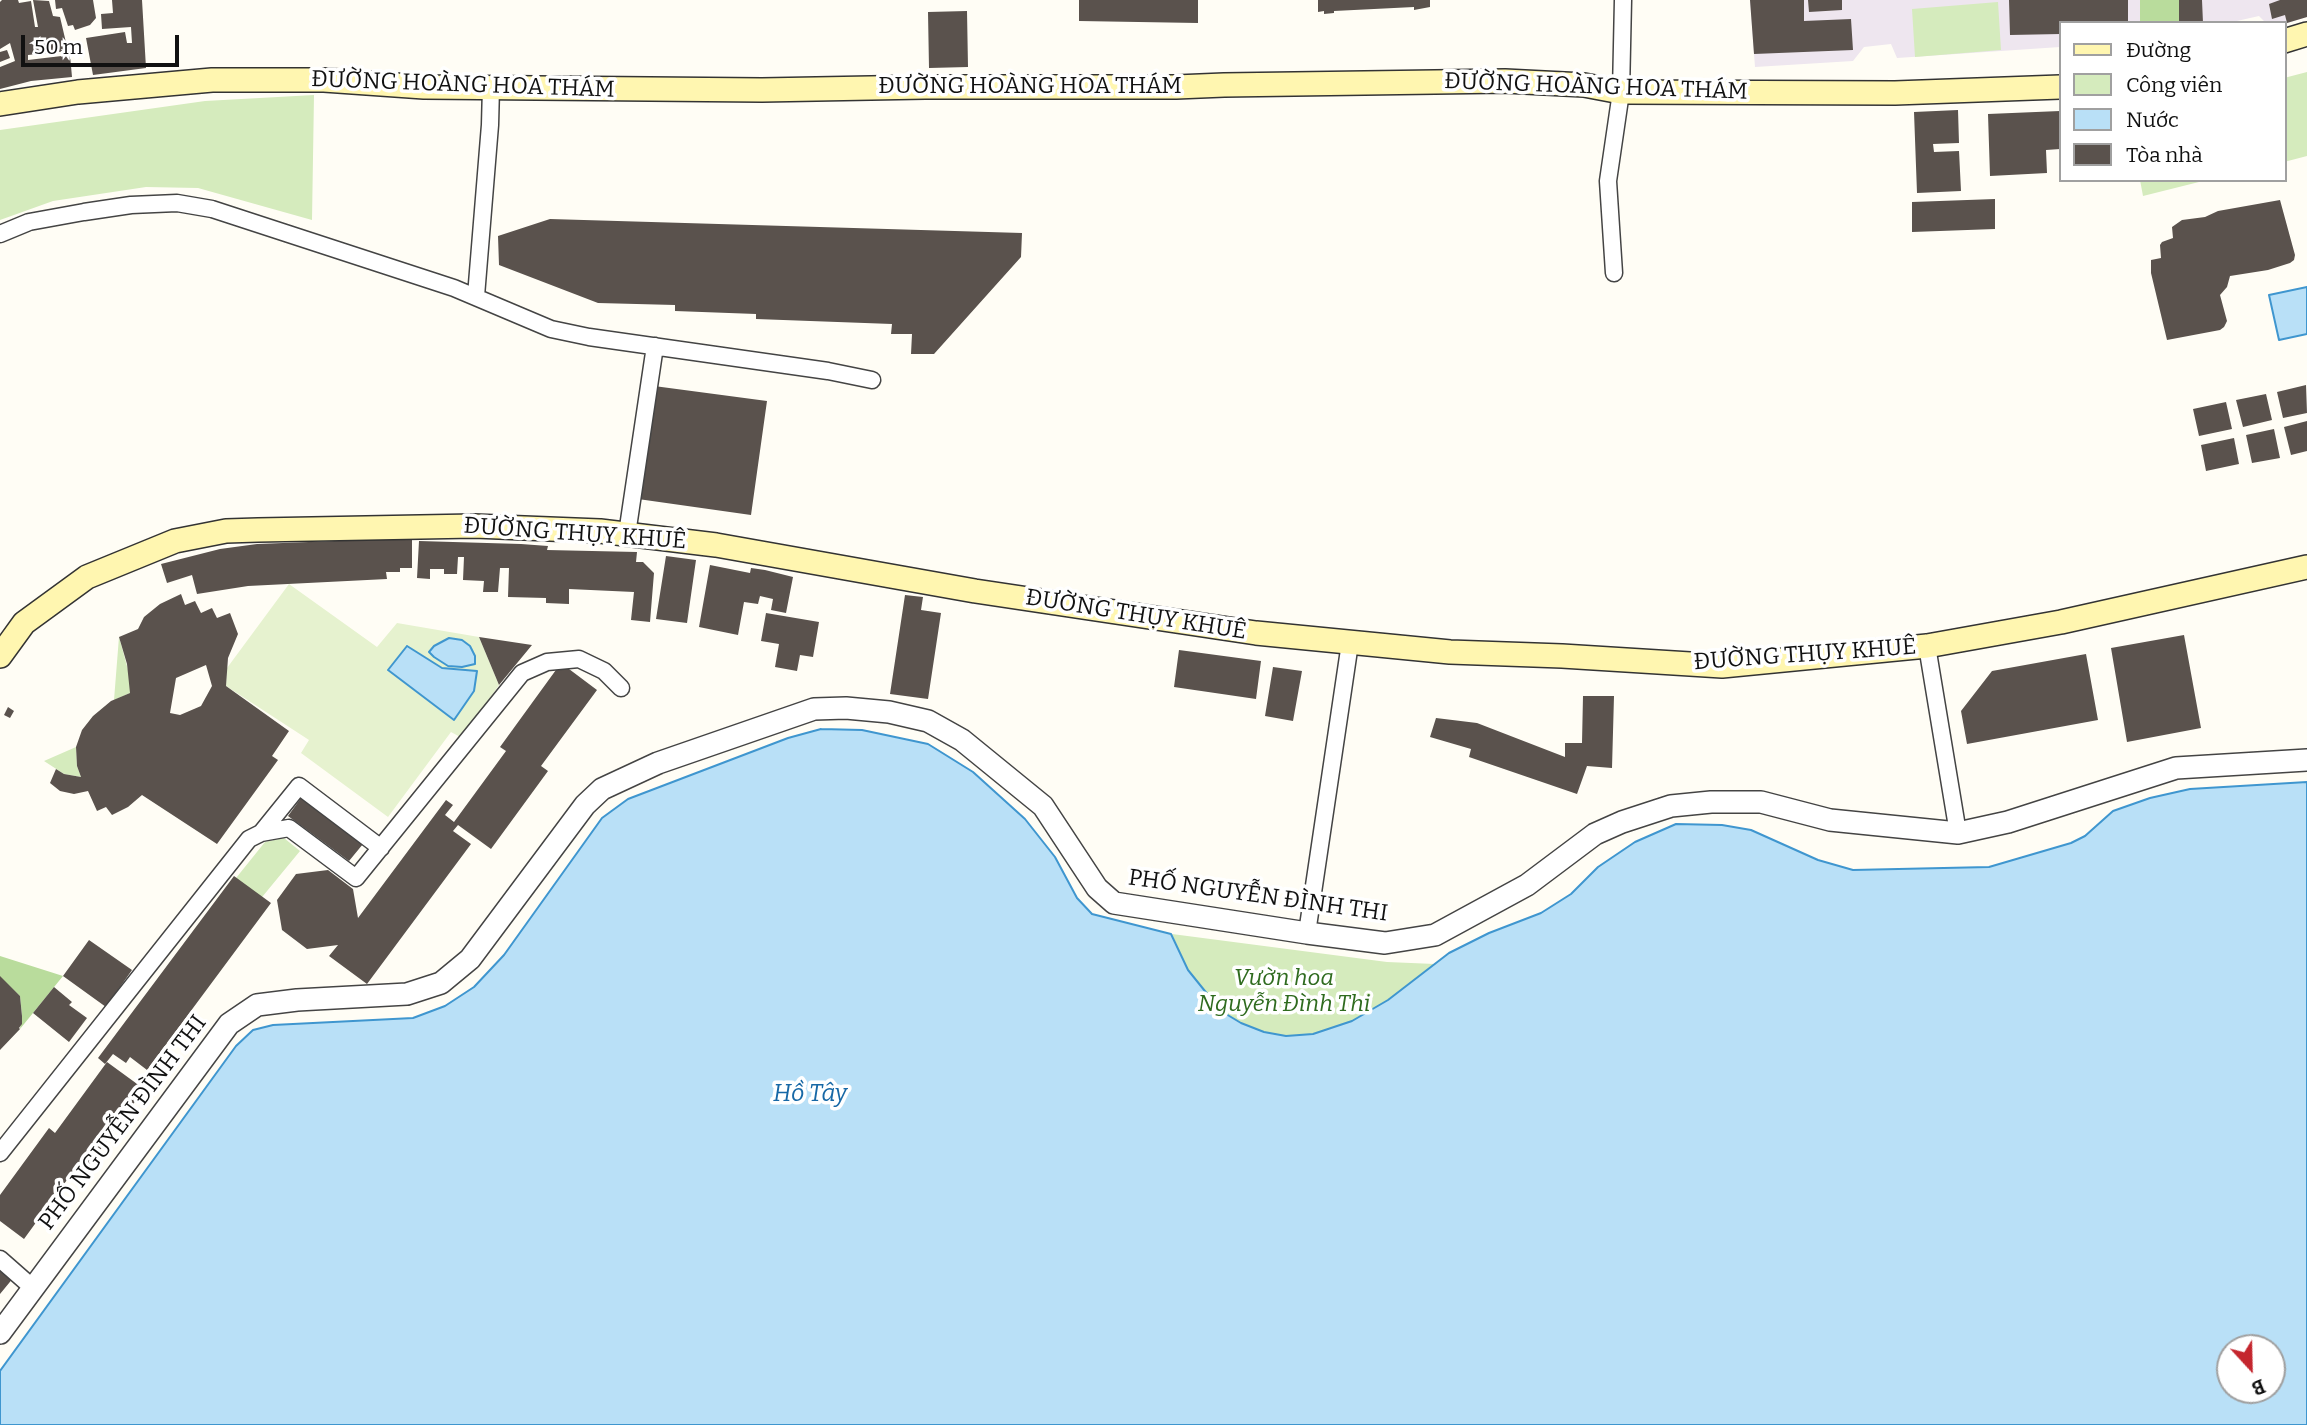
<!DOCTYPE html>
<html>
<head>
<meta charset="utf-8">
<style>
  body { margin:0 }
  #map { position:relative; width:2307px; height:1425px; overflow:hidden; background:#fffdf5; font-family:Bitter,serif }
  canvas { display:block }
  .legend { position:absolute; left:2059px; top:21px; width:228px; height:161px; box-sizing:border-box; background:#fff; border:2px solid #a0a0a0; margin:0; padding:9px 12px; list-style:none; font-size:21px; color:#111 }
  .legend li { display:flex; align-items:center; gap:14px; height:35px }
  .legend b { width:35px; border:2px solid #a0a0a0 }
  .north { position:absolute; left:2216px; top:1334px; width:70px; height:70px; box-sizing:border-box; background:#fff; border:2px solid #a0a0a0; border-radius:50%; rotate:158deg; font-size:19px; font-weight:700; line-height:28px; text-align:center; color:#111 }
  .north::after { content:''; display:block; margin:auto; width:24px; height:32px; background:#c4262e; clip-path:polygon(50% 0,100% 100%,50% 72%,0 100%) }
  .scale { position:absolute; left:21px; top:35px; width:158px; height:32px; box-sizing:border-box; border:4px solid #111; border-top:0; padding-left:9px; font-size:21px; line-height:24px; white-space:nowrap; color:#111; -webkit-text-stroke:5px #fff; paint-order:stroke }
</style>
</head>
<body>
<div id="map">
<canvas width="2307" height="1425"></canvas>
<ul class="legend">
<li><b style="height:9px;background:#fff6b0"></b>Đường</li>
<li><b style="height:19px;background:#d5ebbd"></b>Công viên</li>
<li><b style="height:19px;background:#b9e0f7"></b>Nước</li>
<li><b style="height:19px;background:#5a524d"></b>Tòa nhà</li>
</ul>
<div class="north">B</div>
<div class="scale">50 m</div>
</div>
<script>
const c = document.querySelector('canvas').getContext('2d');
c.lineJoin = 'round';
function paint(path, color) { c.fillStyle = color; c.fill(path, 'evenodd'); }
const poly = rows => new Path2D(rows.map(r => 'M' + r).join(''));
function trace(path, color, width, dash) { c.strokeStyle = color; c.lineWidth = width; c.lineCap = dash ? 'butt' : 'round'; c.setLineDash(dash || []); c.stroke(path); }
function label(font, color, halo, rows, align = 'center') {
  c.font = font + ' Bitter,serif'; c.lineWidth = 7; c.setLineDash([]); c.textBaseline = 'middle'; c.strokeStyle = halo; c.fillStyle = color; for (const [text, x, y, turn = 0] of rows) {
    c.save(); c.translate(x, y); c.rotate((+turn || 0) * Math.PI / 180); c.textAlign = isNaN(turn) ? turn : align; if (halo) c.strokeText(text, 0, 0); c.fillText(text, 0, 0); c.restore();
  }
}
const industrial = poly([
  [1750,0,2307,0,2307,17,2284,24,2266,23,2259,16,2228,23,2060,23,2060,47,1897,58,1891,44,1864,47,1853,61,1755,67]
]);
const green = poly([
  [1998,2,2001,50,1915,57,1912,9],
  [2307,72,2307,156,2284,162,2284,78],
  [314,95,312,220,198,188,146,187,53,201,0,220,0,130,205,101],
  [2140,180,2207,180,2143,196],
  [119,637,130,677,130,693,114,700],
  [76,747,77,766,81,777,64,774,44,761],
  [284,838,300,851,258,902,232,883,265,842],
  [1172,934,1387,962,1435,964,1388,1000,1352,1021,1313,1034,1286,1036,1264,1032,1241,1023,1221,1011,1188,970]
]);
const forest = poly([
  [2140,0,2179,0,2179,23,2140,23],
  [0,956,63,976,20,1029,22,1015,20,996,0,977]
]);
const pitch = poly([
  [289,584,377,647,397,623,479,637,499,685,462,738,451,732,388,817,301,753,309,740,226,686,227,668]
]);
const water = poly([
  [2307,287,2307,334,2279,340,2269,295,2307,287],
  [449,638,462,640,470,646,475,656,475,664,462,667,448,666,434,657,429,652,434,646,449,638],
  [407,646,442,668,477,671,474,691,454,720,388,670,407,646],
  [821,729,862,730,928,744,973,772,1025,819,1055,857,1077,898,1092,914,1171,934,1188,970,1221,1011,1241,1023,1264,1032,1286,1036,1313,1034,1352,1021,1388,1000,1449,953,1489,933,1541,913,1571,894,1598,867,1635,842,1676,824,1722,825,1751,830,1818,860,1853,870,1989,867,2071,843,2085,836,2113,811,2150,798,2190,789,2307,782,2307,1425,0,1425,0,1371,236,1046,253,1030,273,1025,413,1018,445,1006,474,987,504,955,602,818,628,799,788,738,821,729],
  [2272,1348,2272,1390,2230,1390,2230,1348,2272,1348]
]);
const building = poly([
  [2,0,18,0,19,3,31,1,35,27,38,27,33,0,49,1,53,16,60,17,68,51,28,55,28,60,70,55,72,77,31,81,0,89,0,67,15,61,10,43,0,49,0,2],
  [55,0,93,0,96,18,90,25,75,30,73,25,68,26,62,8,56,9],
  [112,0,142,0,146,68,93,75,86,38,125,32,127,43,132,43,131,27,102,29,101,14,113,13],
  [1079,0,1198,0,1198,23,1079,21],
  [1318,0,1430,0,1430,7,1414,10,1414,7,1334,11,1334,13,1324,14,1324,11,1318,12],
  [1750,0,1804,0,1804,21,1851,19,1853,50,1754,54],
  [1808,0,1842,0,1842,10,1809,12],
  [2009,0,2128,0,2128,23,2060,23,2060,34,2010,35],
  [2179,0,2202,0,2203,23,2179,23],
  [2280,0,2307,0,2307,17,2287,23,2285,15,2272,19,2269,4],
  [967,11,968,67,929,68,928,12],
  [7,50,10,58,0,62,0,52],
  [1958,110,1959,143,1933,144,1934,152,1959,151,1961,191,1917,193,1914,112],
  [2060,111,2060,149,2046,150,2047,173,1990,176,1988,114],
  [1995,199,1995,229,1912,232,1912,202],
  [2280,200,2295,255,2294,260,2290,263,2268,270,2230,276,2227,287,2220,295,2227,321,2224,327,2220,330,2167,340,2151,273,2151,260,2161,258,2160,245,2162,242,2173,238,2172,227,2182,220,2205,217,2218,211],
  [550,219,1022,233,1021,257,934,354,911,354,912,334,891,334,892,324,756,319,756,314,675,311,675,305,598,303,499,265,498,236],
  [2306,385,2307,413,2283,418,2277,392],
  [654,386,767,401,751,515,638,499],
  [2266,394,2272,420,2243,427,2236,400],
  [2226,402,2232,429,2199,436,2193,409],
  [2307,421,2307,451,2291,455,2284,427],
  [2274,429,2280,458,2252,463,2246,435],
  [2234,438,2239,464,2206,471,2201,445],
  [412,538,412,568,400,568,400,572,386,572,387,579,248,586,197,594,192,575,167,583,161,564,220,549,257,544],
  [419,541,521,544,548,546,547,550,637,552,636,562,643,562,654,573,650,622,631,620,634,592,569,589,569,604,546,603,546,598,508,597,509,568,500,568,498,592,483,592,484,581,463,580,464,557,458,557,457,574,444,574,444,569,430,569,430,579,417,578],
  [666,556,696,560,687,623,656,619],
  [710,565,750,573,751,568,765,570,793,577,786,613,771,610,773,599,760,596,758,604,744,602,738,635,699,627],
  [181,594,185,605,195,601,201,613,212,608,217,618,230,613,238,634,228,658,226,686,289,731,272,756,278,760,217,844,142,795,128,807,112,815,106,807,97,811,88,791,74,794,60,791,50,783,56,769,64,774,81,777,77,766,76,747,82,730,93,716,111,701,130,693,127,664,119,637,138,629,144,617,160,604],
  [206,665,212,686,201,706,180,715,170,713,176,678],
  [905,595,923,597,921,610,941,613,928,699,890,694],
  [766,613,819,622,813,657,800,655,797,671,775,667,779,644,761,641],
  [2184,635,2201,728,2127,742,2111,648],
  [479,637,532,645,499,685],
  [1179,650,1261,661,1256,699,1174,687],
  [2086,654,2098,720,1967,744,1961,711,1992,671],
  [561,663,597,690,541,766,548,771,491,849,458,825,453,831,471,844,367,984,329,956,338,945,307,949,282,930,277,900,296,874,328,870,353,889,358,918,446,800,453,805,445,815,454,822,506,751,500,747],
  [1273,667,1302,671,1293,721,1265,716],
  [1583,696,1614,696,1612,768,1587,766,1577,794,1469,757,1471,749,1430,737,1436,718,1477,723,1565,757,1565,743,1582,743],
  [8,707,14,711,10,718,4,715],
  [301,798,363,844,349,861,288,816],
  [234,876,271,903,147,1070,130,1057,126,1063,113,1054,105,1064,98,1058],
  [89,940,132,970,106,1007,63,976],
  [0,976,20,996,22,1016,22,1024,19,1028,20,1029,0,1050],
  [54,987,72,1002,69,1005,87,1018,69,1042,33,1013],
  [107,1062,144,1089,88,1167,80,1162,24,1239,0,1221,0,1195,49,1128,55,1133],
  [0,1265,14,1277,0,1294]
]);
const minor = poly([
  [0,234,29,222,84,212,131,205,177,203,212,209,454,288,551,329,589,337,828,371,872,380],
  [1614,273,1608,181,1621,92,1623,0],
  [476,296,490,125,491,87],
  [627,534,655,346],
  [1927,646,1958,833],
  [261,833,299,786,381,848],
  [1307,933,1350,643],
  [0,1153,249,839,261,833,289,828,356,878,522,673,547,662,579,659,604,671,621,688],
  [0,1259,33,1288]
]);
const tertiary = poly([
  [0,1333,229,1024,257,1005,297,1000,407,994,441,983,470,959,585,805,602,789,658,763,814,709,846,708,889,712,928,721,962,740,1043,806,1097,888,1114,903,1307,933,1385,943,1435,935,1527,885,1595,834,1622,822,1671,806,1711,802,1761,802,1830,820,1958,833,2008,822,2176,768,2307,760]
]);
const secondary = poly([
  [2284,41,2307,34],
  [0,104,78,92,212,80,324,80,424,87,762,90,925,87,1176,87,1224,85,1505,81,1584,85,1621,92,1895,93,2060,87],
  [0,656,24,623,87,577,175,541,226,531,258,530,474,526,600,531,716,545,975,591,1256,633,1450,652,1562,656,1722,666,1927,646,2061,622,2307,567]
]);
const streetNames = [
  ["ĐƯỜNG HOÀNG HOA THÁM",463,85,2],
  ["ĐƯỜNG HOÀNG HOA THÁM",1030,87],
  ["ĐƯỜNG HOÀNG HOA THÁM",1596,87,2],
  ["ĐƯỜNG THỤY KHUÊ",575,534,4],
  ["ĐƯỜNG THỤY KHUÊ",1136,615,9],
  ["ĐƯỜNG THỤY KHUÊ",1805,655,-4],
  ["PHỐ NGUYỄN ĐÌNH THI",1258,896,8],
  ["PHỐ NGUYỄN ĐÌNH THI",123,1123,-53]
];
const parkNames = [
  ["Vườn hoa",1284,979],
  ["Nguyễn Đình Thi",1284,1005]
];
const waterNames = [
  ["Hồ Tây",810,1094]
];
paint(industrial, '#eee6ef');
paint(green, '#d5ebbd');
paint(forest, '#b9dc9c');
paint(pitch, '#e6f2cf');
paint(water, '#b9e0f7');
trace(water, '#3f96cf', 2);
paint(building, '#5a524d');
trace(minor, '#444', 19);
trace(tertiary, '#444', 24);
trace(secondary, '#333', 26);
trace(minor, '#fff', 16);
trace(tertiary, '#fff', 21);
trace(secondary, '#fff6b0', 23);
label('23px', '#111', '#fff', streetNames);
label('italic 23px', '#2f6b1f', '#fff', parkNames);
label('italic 24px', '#1768a6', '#fff', waterNames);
</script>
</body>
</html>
